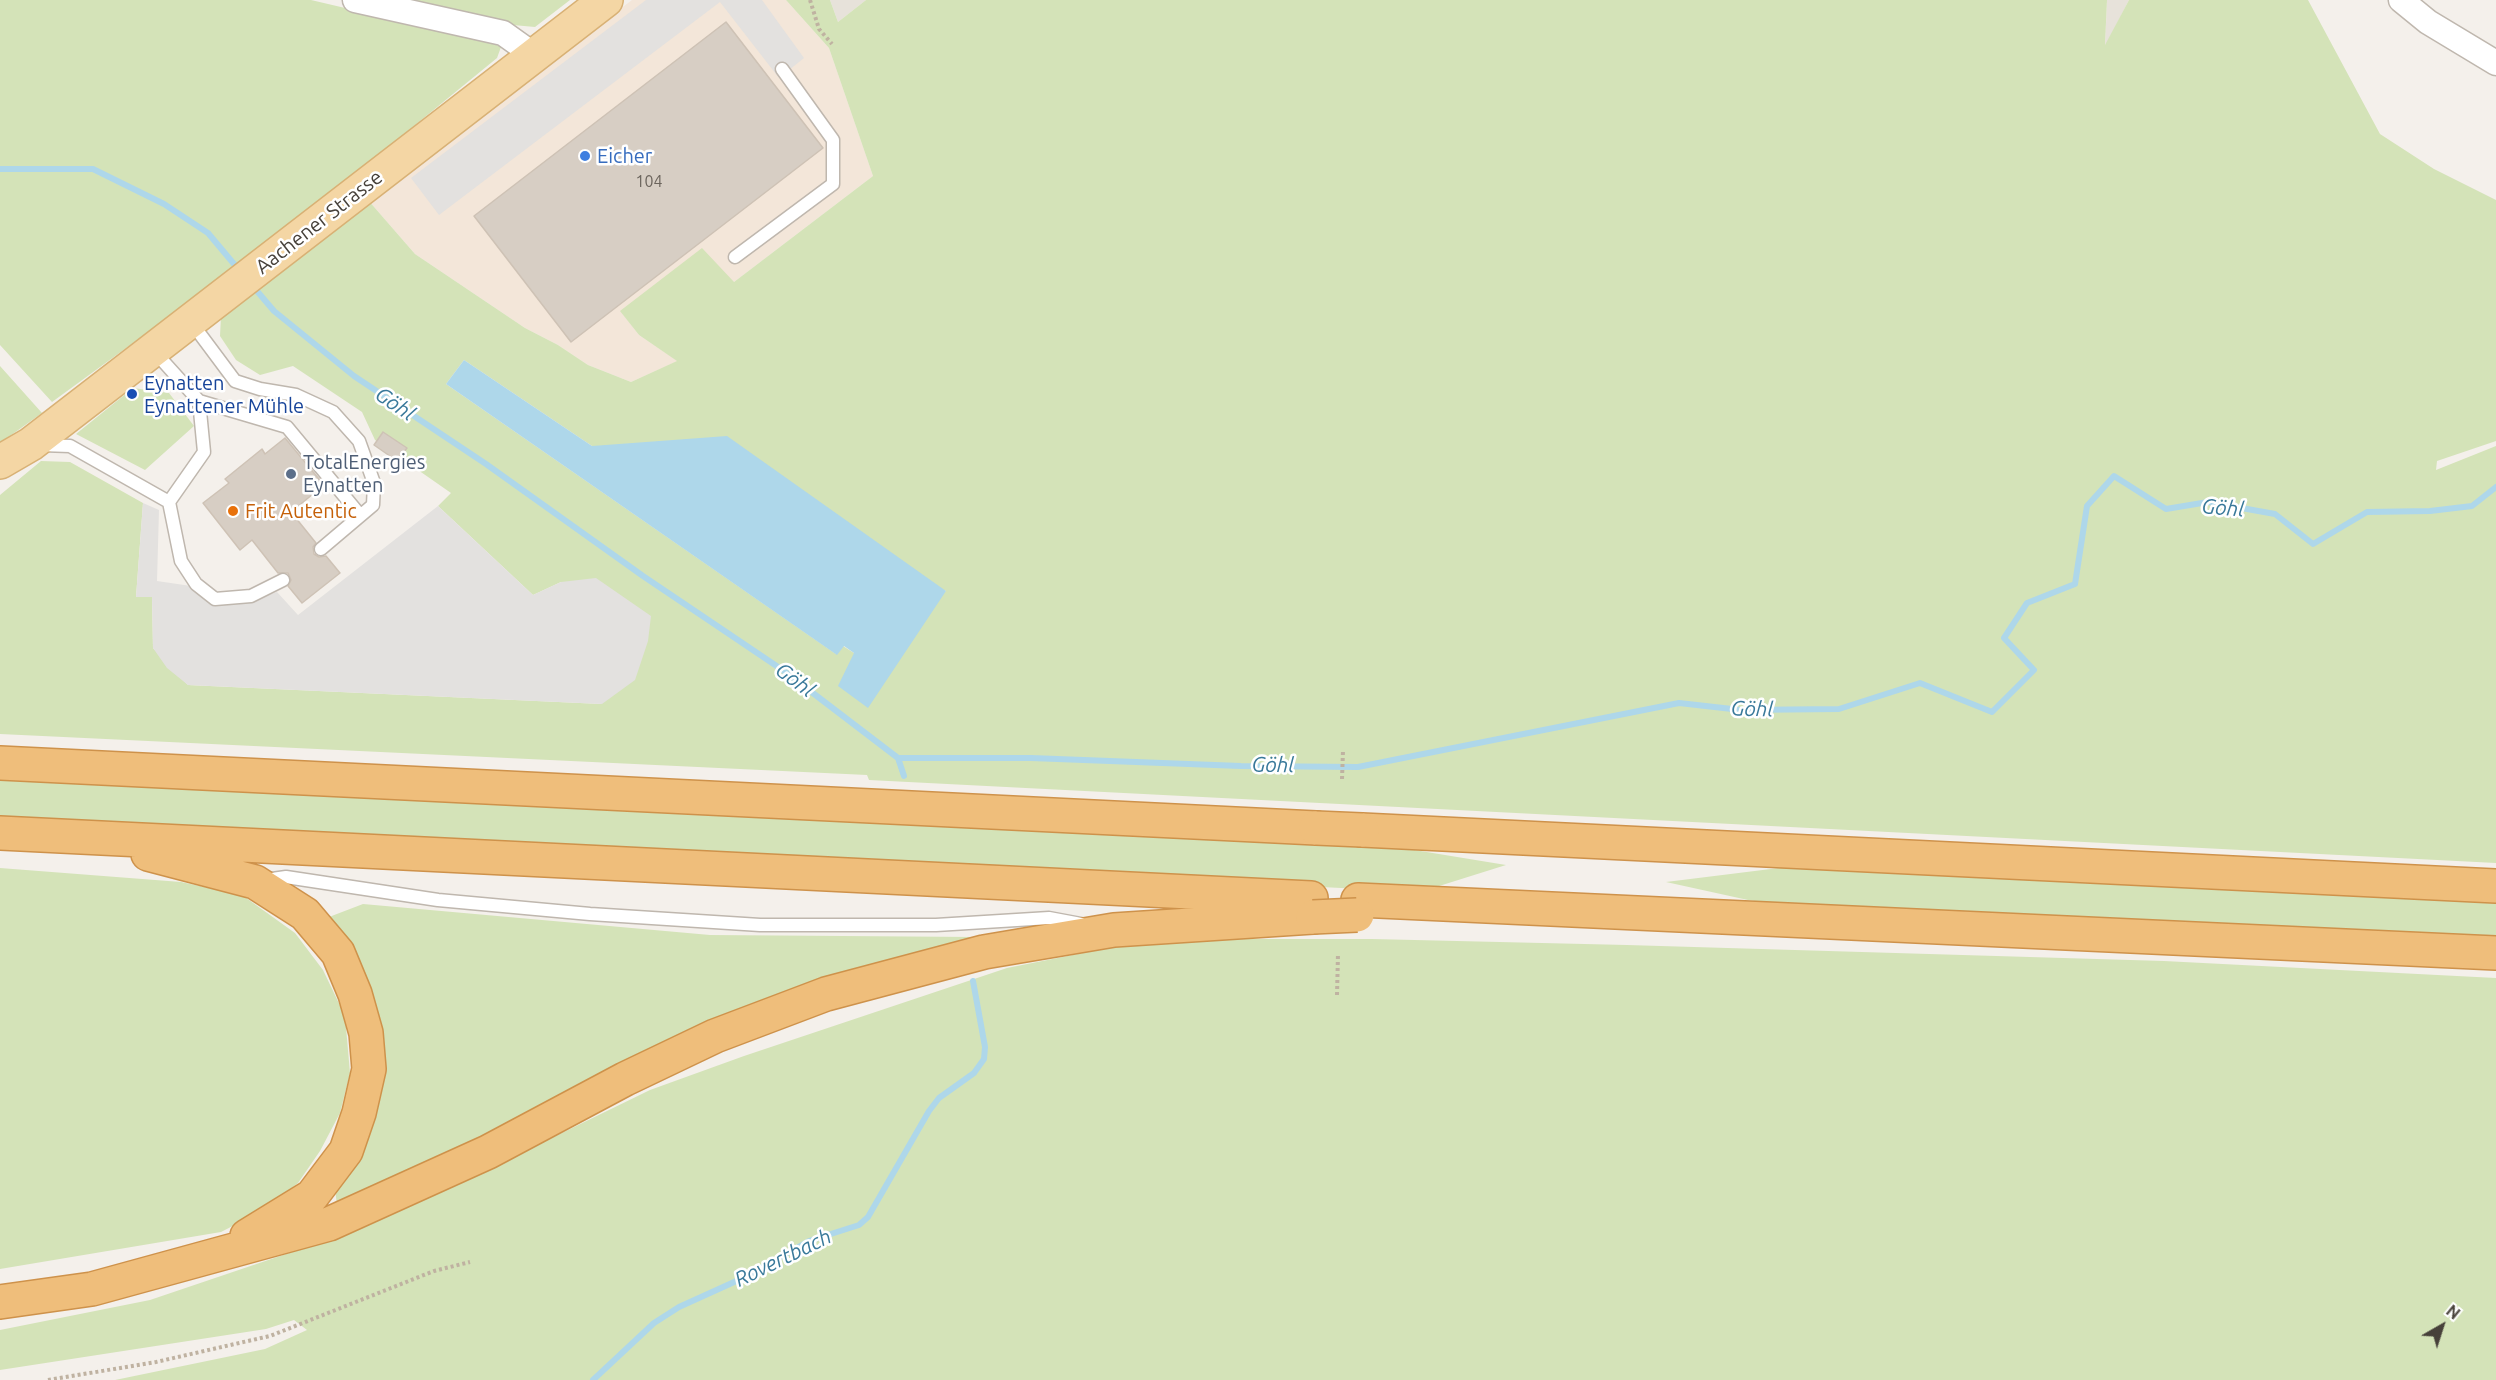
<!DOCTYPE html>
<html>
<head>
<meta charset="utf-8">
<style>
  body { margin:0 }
  #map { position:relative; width:2496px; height:1380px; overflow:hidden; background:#f4f0eb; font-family:Ubuntu,sans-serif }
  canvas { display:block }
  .north { position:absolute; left:2412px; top:1296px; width:60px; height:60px; -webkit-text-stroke:4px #fff; paint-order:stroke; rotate:39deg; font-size:16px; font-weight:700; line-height:24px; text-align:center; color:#47413a }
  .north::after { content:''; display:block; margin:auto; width:21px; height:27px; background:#47413a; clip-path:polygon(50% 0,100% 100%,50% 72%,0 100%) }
</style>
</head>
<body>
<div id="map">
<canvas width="2496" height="1380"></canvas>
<div class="north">N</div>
</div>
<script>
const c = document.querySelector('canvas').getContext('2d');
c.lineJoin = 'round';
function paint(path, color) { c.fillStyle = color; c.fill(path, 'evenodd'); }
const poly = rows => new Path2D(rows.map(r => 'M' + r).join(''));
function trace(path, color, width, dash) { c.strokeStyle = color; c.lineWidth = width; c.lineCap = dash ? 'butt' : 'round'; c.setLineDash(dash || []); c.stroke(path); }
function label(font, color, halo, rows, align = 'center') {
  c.font = font + ' Ubuntu,sans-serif'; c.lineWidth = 5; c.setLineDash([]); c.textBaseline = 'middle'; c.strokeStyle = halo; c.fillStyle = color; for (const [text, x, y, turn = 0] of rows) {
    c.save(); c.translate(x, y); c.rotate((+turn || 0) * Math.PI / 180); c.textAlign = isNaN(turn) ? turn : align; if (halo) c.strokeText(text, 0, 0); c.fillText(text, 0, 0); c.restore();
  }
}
const residential = poly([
  [830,0,866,0,838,22],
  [2107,0,2129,0,2105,47]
]);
const commercial = poly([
  [632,0,786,0,829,48,873,176,734,282,621,311,639,335,678,361,631,382,588,365,558,345,525,328,415,254,368,200]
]);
const green = poly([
  [0,0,311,0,490,42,501,47,497,58,255,256,229,273,52,402,0,345],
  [394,0,570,0,535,27,513,25],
  [786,0,830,0,838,22,866,0,2107,0,2105,45,2129,0,2308,0,2380,134,2434,169,2496,200,2496,441,2437,461,2436,470,2496,446,2496,863,869,780,867,775,0,734,0,495,41,461,70,462,143,503,136,597,152,597,153,648,188,685,602,704,561,582,533,595,438,506,451,493,375,440,362,412,293,366,260,375,236,360,220,336,221,316,368,200,415,254,525,328,558,345,588,365,631,382,677,361,639,335,620,311,702,248,734,282,873,176,829,48],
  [464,360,592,446,946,591,854,653,843,646,836,654,446,384],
  [0,366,42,413,0,443],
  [133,388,169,393,194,426,145,470,76,434],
  [0,778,1390,846,1506,865,1420,892,0,820],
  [1803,865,2496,898,2496,944,1809,909,1748,900,1666,882],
  [0,868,181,882,242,895,295,933,323,970,345,1016,350,1073,340,1113,320,1151,298,1183,264,1210,221,1232,0,1269],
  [363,904,710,935,975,937,827,984,337,1205,335,1189,369,1135,378,1079,329,917],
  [1205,939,1372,939,1627,945,2164,961,2496,978,2496,1380,115,1380,265,1349,307,1330,294,1320,266,1329,0,1370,0,1330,150,1300,357,1230,488,1169,650,1090,744,1056,1007,968,1108,948]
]);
const parking = poly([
  [646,0,762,0,804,58,779,78,720,2,439,215,411,178],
  [143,503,159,510,157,581,191,586,212,604,252,601,277,592,298,615,438,506,533,595,561,582,596,578,651,616,648,641,635,680,602,704,188,685,167,668,153,648,152,597,136,597]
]);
const water = poly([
  [464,360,592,446,727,436,946,591,868,708,838,686,854,653,844,646,837,655,446,384]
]);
const stream = poly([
  [0,169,93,169,164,204,208,233,239,270],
  [251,284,274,311,354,376,486,464,643,576,784,671,898,758,1031,758,1241,766,1358,767,1679,703,1741,710,1839,709,1920,683,1992,712,2034,670,2004,638,2027,603,2075,584,2087,506,2114,476,2166,509,2208,502,2275,514,2313,544,2367,512,2430,511,2472,506,2496,487],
  [898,758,904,776],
  [593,1380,654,1323,679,1307,743,1278,809,1241,859,1225,868,1217,929,1111,939,1098,974,1073,984,1059,985,1047,973,981]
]);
const building = poly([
  [726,22,823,148,571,342,474,216,726,22],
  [383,432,407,448,397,461,374,445,383,432],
  [285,438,324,485,291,512,316,543,313,547,314,554,319,557,326,556,340,573,302,603,288,586,291,580,288,573,278,573,252,540,240,550,203,503,229,483,225,479,262,449,265,454,285,438]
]);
const path = poly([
  [810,0,819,29,832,44],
  [1342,779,1343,751],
  [1337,995,1338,954],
  [48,1380,156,1362,270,1336,434,1271,470,1262]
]);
const lane = poly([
  [735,257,833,184,833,140,782,69],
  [191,322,235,381,260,389,296,395,333,412,359,441,374,483,373,505,321,549],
  [153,350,199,401,287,427,360,515],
  [199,401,204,452,169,502,181,561,196,584,215,599,251,596,283,580],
  [41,445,70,446,169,502],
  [265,880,286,877,438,900,590,914,760,925,936,925,1049,918,1081,924]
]);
const street = poly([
  [355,0,503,33,524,48,531,57],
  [2401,0,2428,22,2496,63]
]);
const primary = poly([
  [0,462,31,444,606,0]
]);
const highway = poly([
  [0,763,1316,828],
  [1362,830,2496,886],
  [0,833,1311,898],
  [148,854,255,882,305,914,338,953,355,994,366,1033,369,1069,359,1113,346,1151,312,1196,247,1236],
  [1358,900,2496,953],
  [0,1302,92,1289,329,1224,488,1152,625,1079,715,1036,826,994,984,952,1114,930,1313,917]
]);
const highwayBridge = poly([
  [1316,828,1362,830],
  [1313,917,1357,915]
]);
const markers = [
  [585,156,6,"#3f7fe0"],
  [132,394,6,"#1a4fb4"],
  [291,474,6,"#5c6f8a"],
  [233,511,6,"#e8710a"]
];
const numberNames = [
  ["104",649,182]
];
const shopNames = [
  ["Eicher",597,156]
];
const streetNames = [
  ["Aachener Strasse",319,222,-38]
];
const transitNames = [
  ["Eynatten",144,383],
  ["Eynattener Mühle",144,406]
];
const serviceNames = [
  ["TotalEnergies",303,462],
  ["Eynatten",303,485]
];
const foodNames = [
  ["Frit Autentic",245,511]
];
const waterNames = [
  ["Göhl",395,404,34],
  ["Göhl",2223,508,5],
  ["Göhl",795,680,37],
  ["Göhl",1752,709,2],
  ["Göhl",1273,765,1],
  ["Rovertbach",783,1258,-26]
];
paint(residential, '#e7e2da');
paint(commercial, '#f3e6d9');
paint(green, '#d4e3b8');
paint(parking, '#e3e1df');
paint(water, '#aed7ea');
trace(stream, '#aed7ea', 6);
paint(building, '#d7cec4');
trace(building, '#cec2b5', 1.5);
trace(lane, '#bfb7ae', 15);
trace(street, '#bfb7ae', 27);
trace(primary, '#d8b175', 36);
trace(highway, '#ce924b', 36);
trace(path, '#bfb2a1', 4, [3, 3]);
trace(lane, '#fff', 12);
trace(street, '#fff', 24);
trace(primary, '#f4d6a4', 33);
trace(highway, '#efbe7b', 33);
trace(highwayBridge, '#ce924b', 36, []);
trace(highwayBridge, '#efbe7b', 33);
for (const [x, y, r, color] of markers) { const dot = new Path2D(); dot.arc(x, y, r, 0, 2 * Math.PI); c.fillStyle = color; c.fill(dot); trace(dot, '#fff', 2); }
label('16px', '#6b645c', null, numberNames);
label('20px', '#366cbe', '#fff', shopNames, 'left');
label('20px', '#47413a', '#fff', streetNames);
label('20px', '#164399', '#fff', transitNames, 'left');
label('20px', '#4e5e75', '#fff', serviceNames, 'left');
label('20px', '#c56008', '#fff', foodNames, 'left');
label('italic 21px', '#39799a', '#fff', waterNames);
</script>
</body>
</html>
